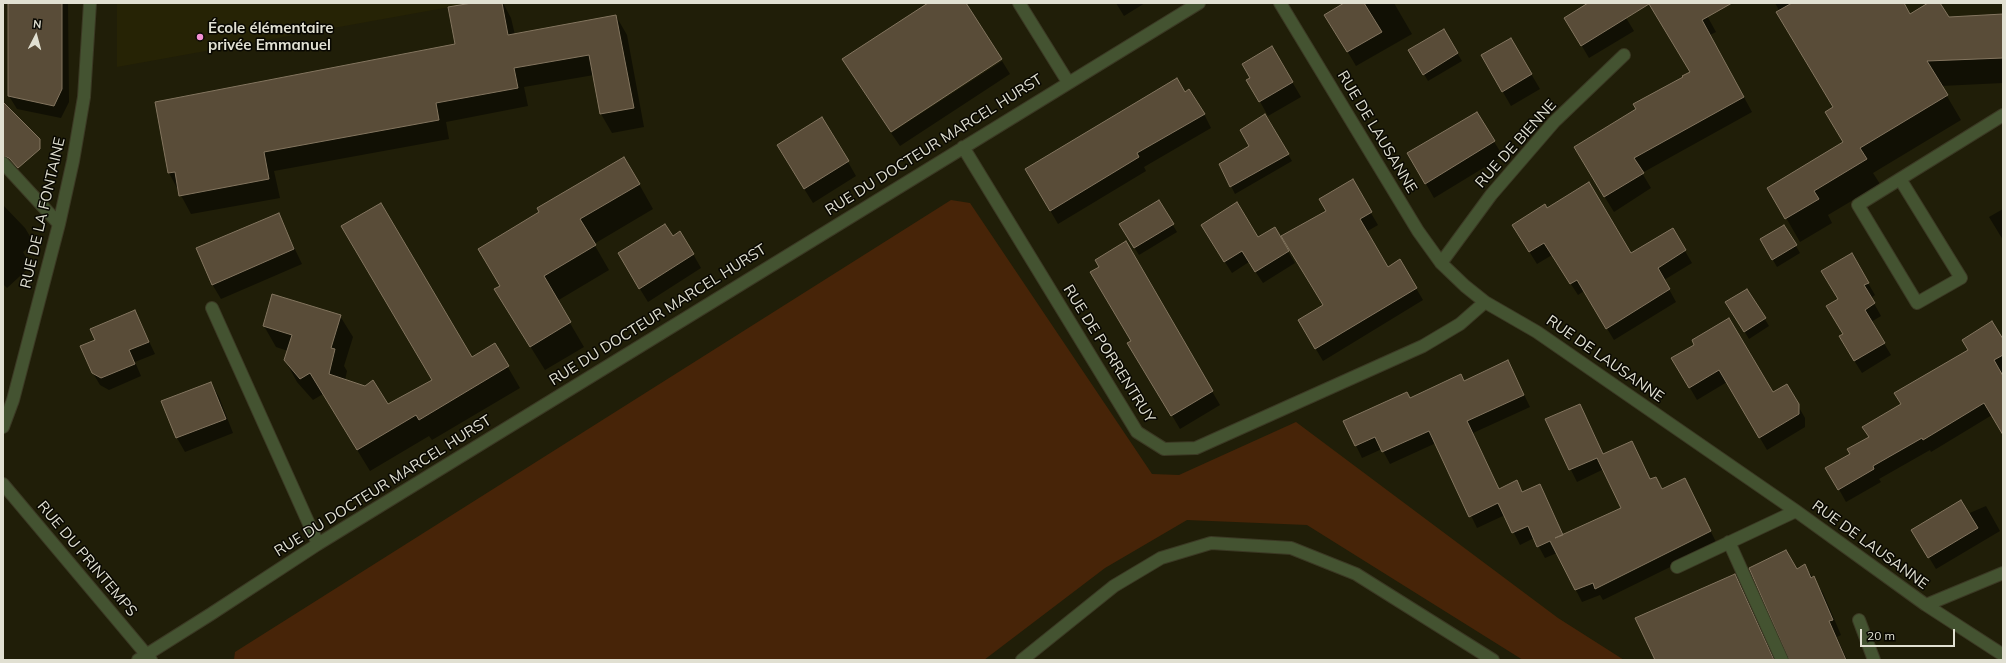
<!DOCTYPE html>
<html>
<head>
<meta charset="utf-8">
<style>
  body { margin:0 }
  #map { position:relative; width:2006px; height:663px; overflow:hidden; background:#201e08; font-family:Mulish,sans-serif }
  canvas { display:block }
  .frame { position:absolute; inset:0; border:4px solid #e1e0d2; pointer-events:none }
  .north { position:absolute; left:16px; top:16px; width:40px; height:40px; -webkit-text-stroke:3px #090802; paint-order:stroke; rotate:6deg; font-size:11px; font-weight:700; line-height:16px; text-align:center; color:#e1e0d2 }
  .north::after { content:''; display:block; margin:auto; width:14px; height:18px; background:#e1e0d2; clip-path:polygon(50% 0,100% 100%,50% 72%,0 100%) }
  .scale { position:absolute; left:1860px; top:629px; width:95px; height:18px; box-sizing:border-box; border:2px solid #e1e0d2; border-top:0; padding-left:5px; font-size:12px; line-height:14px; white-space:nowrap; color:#e1e0d2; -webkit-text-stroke:3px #090802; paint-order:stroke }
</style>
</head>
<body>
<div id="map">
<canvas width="2006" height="663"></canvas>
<div class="frame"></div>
<div class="north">N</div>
<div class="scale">20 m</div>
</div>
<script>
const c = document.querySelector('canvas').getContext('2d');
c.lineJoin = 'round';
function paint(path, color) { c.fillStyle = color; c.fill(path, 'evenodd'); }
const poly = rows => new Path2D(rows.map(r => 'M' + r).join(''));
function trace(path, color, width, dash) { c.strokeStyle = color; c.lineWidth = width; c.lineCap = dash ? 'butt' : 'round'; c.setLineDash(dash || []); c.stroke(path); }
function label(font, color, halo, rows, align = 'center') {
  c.font = font + ' Mulish,sans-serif'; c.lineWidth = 3; c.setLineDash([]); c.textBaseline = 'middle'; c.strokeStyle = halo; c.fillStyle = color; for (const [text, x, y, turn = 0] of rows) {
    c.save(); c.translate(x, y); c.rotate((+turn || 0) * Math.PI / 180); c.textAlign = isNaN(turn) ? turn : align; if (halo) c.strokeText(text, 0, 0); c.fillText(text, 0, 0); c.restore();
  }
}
const built = poly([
  [117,3,472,3,117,67]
]);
const green = poly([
  [951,200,970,203,1152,474,1179,475,1296,422,1558,618,1624,660,1523,660,1307,525,1187,520,1105,568,984,660,234,660,235,652]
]);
const shadow = poly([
  [9,3,68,3,69,102,61,118,17,109,9,96],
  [478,3,503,3,511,18,515,35,616,16,627,35,644,127,612,133,601,114,594,75,524,87,528,106,446,122,449,139,274,171,280,198,191,214,169,173,156,102,456,45],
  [929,3,965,3,1001,59,890,131,852,74],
  [1116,3,1145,3,1124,16],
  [1345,3,1394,3,1412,34,1356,66,1326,15],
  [1590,3,1617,3,1634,31,1589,58,1573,31],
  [1653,3,1700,3,1716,32,1710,35,1752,112,1642,173,1651,188,1614,212,1583,162,1637,110,1691,72],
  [1775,3,1903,3,1910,15,1930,3,1939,3,1948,18,2003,15,2003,83,1941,86,1961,120,1873,173,1880,184,1828,215,1832,223,1800,242,1769,188,1844,142,1834,107],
  [1443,30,1462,61,1428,81,1410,50],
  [1511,40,1540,89,1511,106,1482,56],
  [1272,48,1301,97,1268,116,1248,80,1251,78],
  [1002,61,1010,74,900,146,891,133],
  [1184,93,1204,114,1211,128,1144,167,1146,171,1058,224,1026,169],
  [1476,113,1503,156,1434,198,1417,168],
  [1265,116,1292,161,1235,194,1220,164,1251,146],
  [786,160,848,162,856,176,813,203],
  [1352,181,1378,225,1366,232,1388,268,1400,261,1423,300,1323,361,1299,321,1324,305,1328,211],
  [639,184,653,209,594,244,609,270,557,301,584,347,545,370,510,314,501,287,541,213],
  [1159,202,1177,232,1139,255,1124,231],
  [3,205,25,228,34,243,23,252,31,266,7,288,3,284],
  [1547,209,1631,254,1672,229,1692,263,1664,280,1676,302,1614,340,1584,291,1578,295,1552,255,1537,264,1520,237],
  [2003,209,2003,240,1989,217],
  [278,214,302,264,221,299,212,284],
  [1784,226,1800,253,1777,267,1761,239],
  [1274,229,1295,263,1263,283,1249,262,1232,273,1209,237,1258,238],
  [672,237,693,254,701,268,648,302,627,268],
  [1125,243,1220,405,1180,429,1129,343,1132,341,1100,268],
  [1851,254,1875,295,1871,298,1881,316,1871,322,1891,355,1862,373,1847,349,1839,300],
  [1747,290,1769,326,1749,339,1727,302],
  [135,312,155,354,135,362,141,376,109,390,100,385,93,373,96,340],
  [340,316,353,337,344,366,347,371,345,380,387,405,495,345,520,388,432,440,429,436,370,471,323,394,313,400,297,382,285,360,288,351,276,347,264,326],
  [2003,341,2003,371,2000,373,2003,378,2003,434,1992,415,1931,452,1930,450,1879,479,1881,482,1846,502,1827,468,1851,454,1870,438],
  [1696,345,1772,393,1786,385,1805,418,1805,427,1767,450,1727,382,1697,400,1673,359],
  [1508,362,1530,407,1473,433,1499,490,1516,482,1523,493,1546,497,1564,536,1623,509,1604,469,1577,482,1546,420,1586,417,1604,455,1632,442,1651,480,1656,478,1663,490,1691,492,1717,544,1603,600,1600,595,1582,602,1557,553,1545,558,1534,538,1520,545,1505,515,1477,528,1436,443,1390,464,1382,449,1362,458,1344,421,1464,382],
  [211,383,219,397,233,433,185,452,177,438],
  [1986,506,2000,531,1936,569,1916,536],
  [1805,566,1823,593,1841,635,1837,637,1847,660,1790,660,1797,570],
  [1735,575,1744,591,1775,660,1656,660]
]);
const building = poly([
  [8,3,62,3,62,89,54,106,8,96,8,3],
  [472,3,502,3,508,35,616,15,634,108,600,114,589,55,514,68,518,88,436,103,439,120,264,152,269,179,179,196,175,172,168,173,155,102,455,44,448,7,472,3],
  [928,3,966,3,1002,59,891,132,842,59,928,3],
  [1344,3,1364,3,1382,32,1347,52,1324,15,1344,3],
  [1588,3,1732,3,1702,20,1744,97,1634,158,1644,173,1604,197,1574,147,1636,109,1633,104,1683,77,1682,76,1690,72,1649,4,1581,46,1564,18,1588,3],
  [1792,3,1904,3,1910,14,1928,3,1940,3,1949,17,2003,14,2003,58,1927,61,1948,95,1860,148,1867,159,1814,191,1819,199,1785,219,1767,188,1843,142,1825,112,1833,107,1776,12,1792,3],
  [1444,29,1458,53,1423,75,1408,50,1444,29],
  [1511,38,1532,74,1502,92,1481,55,1511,38],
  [1272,46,1293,82,1259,102,1246,80,1250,78,1242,64,1272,46],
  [1177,78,1185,92,1189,89,1205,114,1137,153,1139,157,1050,211,1025,169,1177,78],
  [3,102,40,139,40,149,18,168,9,158,3,156,3,102],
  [1477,112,1495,141,1425,184,1407,153,1477,112],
  [1265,114,1289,154,1230,187,1219,164,1249,146,1240,130,1265,114],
  [822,117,849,161,804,189,777,145,822,117],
  [624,157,640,184,580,219,596,245,544,276,571,322,530,347,494,289,500,286,478,249,539,212,537,208,624,157],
  [1353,179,1372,212,1360,219,1388,267,1400,259,1417,288,1315,349,1298,320,1323,305,1281,236,1326,211,1319,199,1353,179],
  [1589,182,1631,253,1673,228,1686,250,1658,268,1670,289,1606,329,1577,280,1570,284,1544,243,1529,252,1512,225,1545,204,1547,208,1589,182],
  [1159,200,1174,224,1134,248,1119,224,1159,200],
  [1237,202,1258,237,1275,227,1289,251,1255,272,1242,251,1224,262,1201,225,1237,202],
  [381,203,472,357,495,343,509,366,419,420,416,415,357,450,310,373,300,379,284,360,292,335,263,326,272,294,341,315,331,348,335,349,329,374,365,386,373,380,388,404,432,380,341,226,381,203],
  [279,213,294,249,212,285,196,248,279,213],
  [665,224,673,236,680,231,694,254,639,289,618,253,665,224],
  [1784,225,1797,245,1772,260,1760,239,1784,225],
  [1126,241,1213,391,1171,416,1127,343,1131,341,1090,272,1099,267,1095,260,1126,241],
  [1852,253,1869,283,1864,285,1875,303,1865,310,1885,343,1854,361,1839,336,1843,334,1826,306,1838,299,1821,271,1852,253],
  [1747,289,1766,318,1744,332,1725,302,1747,289],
  [135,310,149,342,129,350,135,364,101,378,92,373,80,346,95,340,90,329,135,310],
  [1729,318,1773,392,1787,384,1799,404,1799,414,1759,438,1719,370,1689,388,1671,358,1694,345,1692,340,1729,318],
  [1992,321,2003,339,2003,355,1994,360,2003,376,2003,435,1984,403,1923,440,1922,438,1873,466,1874,469,1838,490,1825,468,1850,454,1847,449,1869,437,1862,427,1901,404,1894,393,1968,350,1962,340,1992,321],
  [1508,360,1524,395,1467,421,1499,489,1517,480,1522,492,1540,484,1563,535,1555,538,1621,508,1597,458,1569,470,1545,419,1580,404,1603,454,1632,441,1650,479,1656,477,1662,489,1685,478,1711,531,1595,589,1593,583,1575,590,1550,541,1537,547,1528,526,1512,533,1498,503,1469,517,1429,431,1382,452,1375,437,1355,446,1343,421,1407,392,1410,398,1461,374,1464,381,1508,360],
  [211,382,226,419,176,438,161,401,211,382],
  [1961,500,1978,528,1928,558,1911,530,1961,500],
  [1786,550,1797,569,1805,564,1811,578,1814,576,1833,620,1829,621,1846,660,1789,660,1749,568,1786,550],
  [1735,574,1774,660,1655,660,1635,618,1735,574]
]);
const minor = poly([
  [1019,3,1068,82],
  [1280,3,1418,231,1441,263,1465,286,1485,302,1537,332,1796,511,1926,605,2003,655],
  [963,147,1137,432,1164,449,1196,448,1423,346,1460,324,1485,302],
  [3,163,59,224],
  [1900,179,1961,278,1917,303,1858,205,1900,179,2003,115],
  [1441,263,1491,195,1554,122,1624,55],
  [212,308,318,544],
  [3,427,13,400,59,224,73,161,84,97,90,3],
  [3,484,151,660],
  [1729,542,1782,660],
  [1677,567,1796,511],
  [1926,605,2003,573],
  [1859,620,1874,660],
  [138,660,211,614,318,544,1199,3],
  [1022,660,1114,586,1161,558,1211,543,1291,548,1356,574,1493,660]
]);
const markers = [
  [200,37,4,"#f491d4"]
];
const poiNames = [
  ["École élémentaire",208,28],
  ["privée Emmanuel",208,45]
];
const streetNames = [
  ["RUE DE LAUSANNE",1377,132,59],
  ["RUE DE BIENNE",1516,144,-48],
  ["RUE DU DOCTEUR MARCEL HURST",934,145,-32],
  ["RUE DE LA FONTAINE",43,213,-77],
  ["RUE DU DOCTEUR MARCEL HURST",658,315,-32],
  ["RUE DE PORRENTRUY",1109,354,58],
  ["RUE DE LAUSANNE",1605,359,35],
  ["RUE DU DOCTEUR MARCEL HURST",383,486,-32],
  ["RUE DE LAUSANNE",1870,545,36],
  ["RUE DU PRINTEMPS",87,559,50]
];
paint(built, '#262305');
paint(green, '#472408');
paint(shadow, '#0007');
paint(building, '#594c38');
trace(building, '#83755f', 1);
trace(minor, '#3b3924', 14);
trace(minor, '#445331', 12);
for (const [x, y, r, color] of markers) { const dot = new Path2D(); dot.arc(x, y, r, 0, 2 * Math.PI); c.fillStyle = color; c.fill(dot); trace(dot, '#090802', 1.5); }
label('bold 15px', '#e1e0d2', '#090802', poiNames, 'left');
label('15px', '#e1e0d2', '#090802', streetNames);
</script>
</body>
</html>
